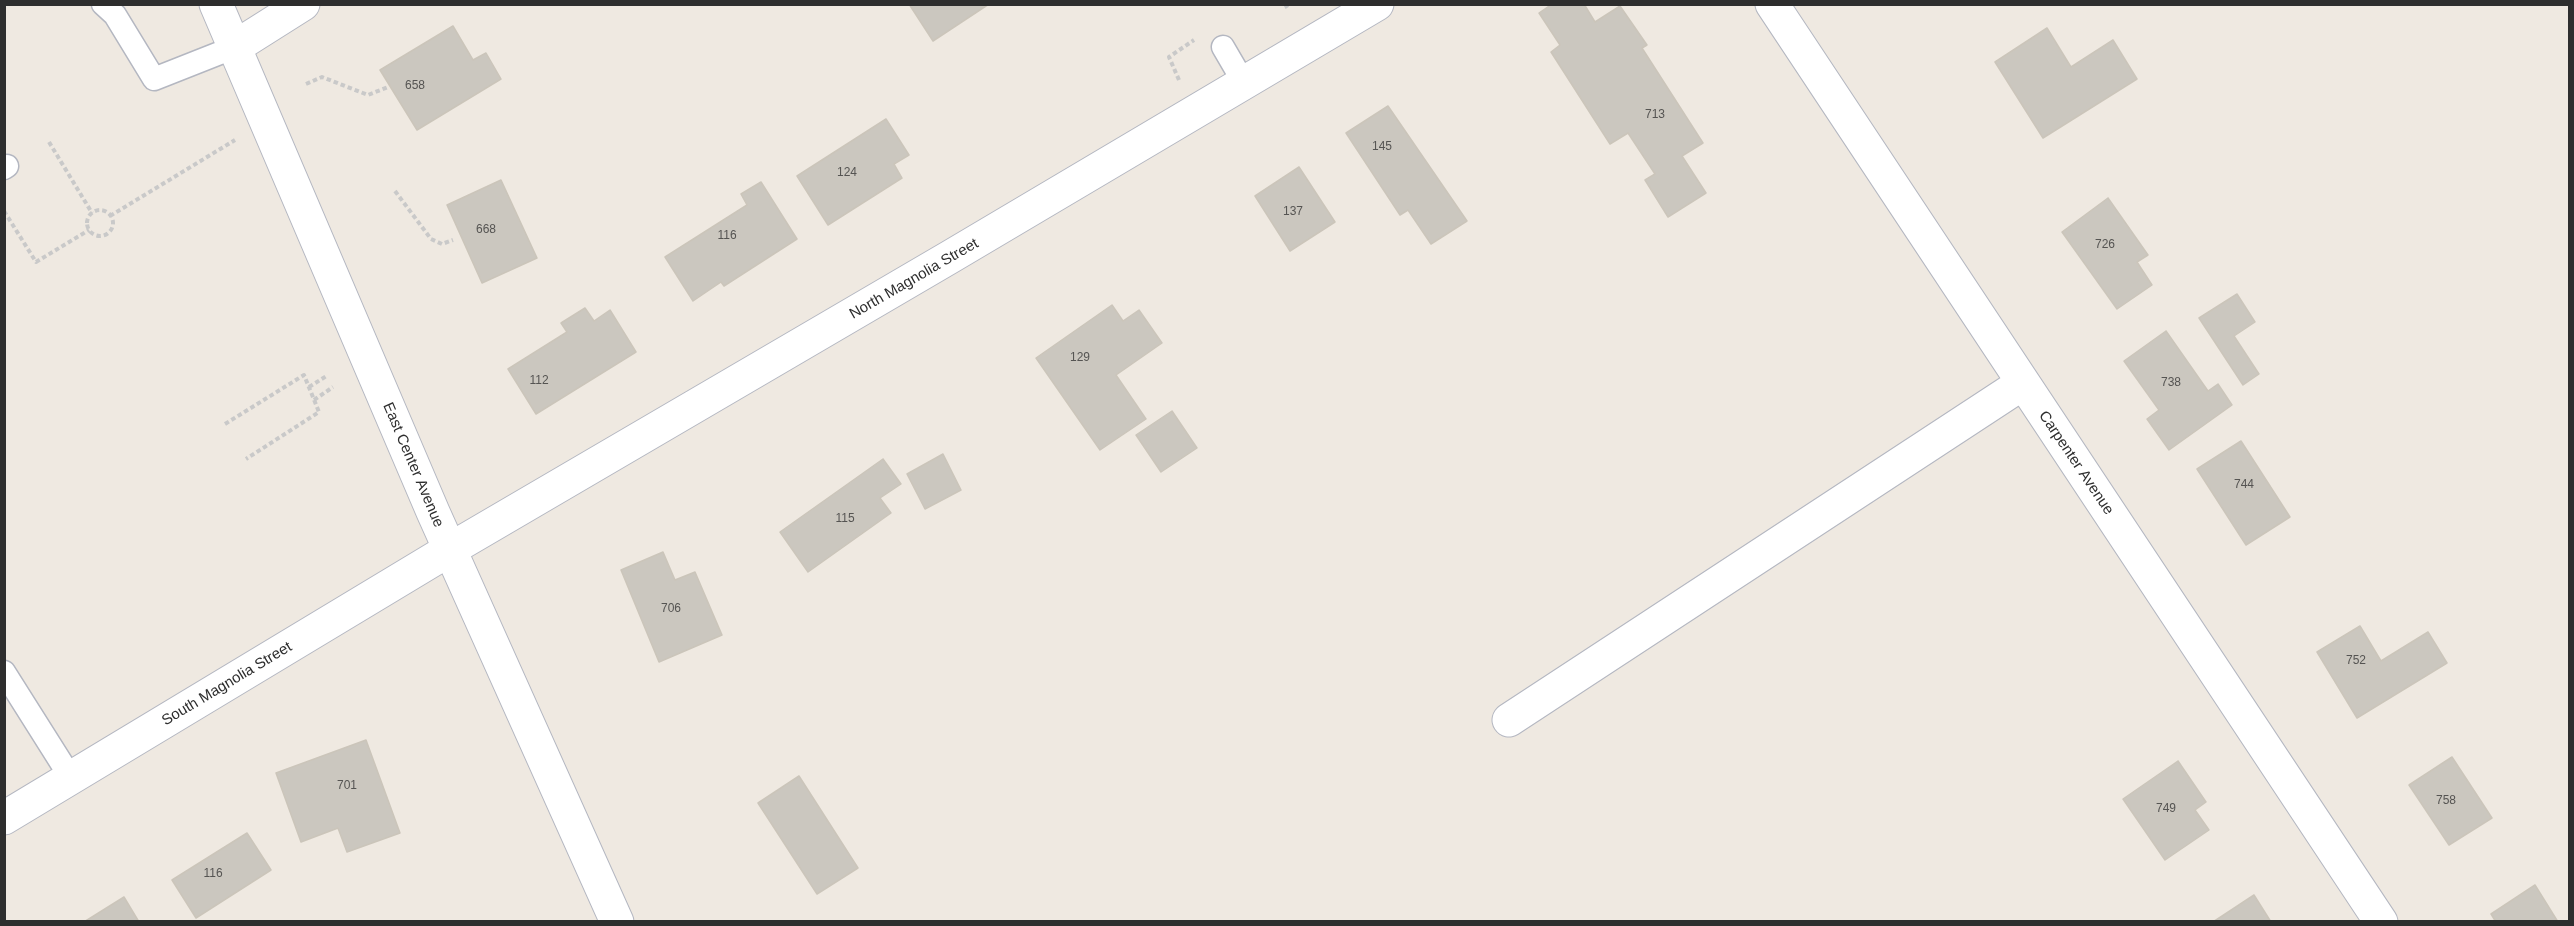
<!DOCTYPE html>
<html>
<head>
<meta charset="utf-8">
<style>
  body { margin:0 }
  #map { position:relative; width:2574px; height:926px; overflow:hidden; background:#efe9e1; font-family:Helvetica,sans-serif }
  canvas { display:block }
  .frame { position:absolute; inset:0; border:6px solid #2e2e2e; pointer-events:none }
</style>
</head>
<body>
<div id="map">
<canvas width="2574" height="926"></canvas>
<div class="frame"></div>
</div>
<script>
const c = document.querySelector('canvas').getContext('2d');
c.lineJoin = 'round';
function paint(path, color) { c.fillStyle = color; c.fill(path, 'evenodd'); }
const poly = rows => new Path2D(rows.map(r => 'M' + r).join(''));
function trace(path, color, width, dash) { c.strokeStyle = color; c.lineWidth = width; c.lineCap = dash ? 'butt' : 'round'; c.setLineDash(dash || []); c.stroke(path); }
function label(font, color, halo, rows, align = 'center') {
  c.font = font + ' Helvetica,sans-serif'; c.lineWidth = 4.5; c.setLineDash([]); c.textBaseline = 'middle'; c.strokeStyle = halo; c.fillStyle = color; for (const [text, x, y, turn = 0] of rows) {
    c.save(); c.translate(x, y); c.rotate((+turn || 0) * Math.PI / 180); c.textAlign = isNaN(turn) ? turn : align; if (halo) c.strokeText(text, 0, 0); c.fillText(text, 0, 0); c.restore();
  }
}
const building = poly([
  [909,4,989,4,933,41,909,4],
  [1552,4,1584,4,1595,22,1620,6,1647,45,1642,48,1703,143,1682,156,1706,193,1668,217,1645,180,1655,174,1628,133,1610,144,1551,52,1560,45,1539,13,1552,4],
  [453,26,473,60,486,53,501,79,417,130,380,70,453,26],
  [2047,28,2071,67,2113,40,2137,79,2043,138,1995,62,2047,28],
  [1388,106,1467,221,1431,244,1408,210,1400,215,1346,133,1388,106],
  [886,119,909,155,894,164,902,178,828,225,797,176,886,119],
  [1299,167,1335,222,1290,251,1255,196,1299,167],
  [501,180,537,258,482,283,447,205,501,180],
  [761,182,797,239,724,286,721,282,693,301,665,257,747,205,741,194,761,182],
  [2108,198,2148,255,2137,262,2152,285,2117,309,2062,232,2108,198],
  [2237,294,2255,322,2234,336,2259,374,2243,385,2199,318,2237,294],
  [1112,305,1123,321,1139,310,1162,343,1116,375,1146,419,1100,450,1036,358,1112,305],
  [585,308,594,321,610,310,636,352,536,414,508,369,567,332,561,323,585,308],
  [2166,331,2208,391,2218,384,2232,405,2169,450,2147,419,2159,410,2124,361,2166,331],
  [1172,411,1197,448,1161,472,1136,435,1172,411],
  [2241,441,2290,517,2246,545,2197,469,2241,441],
  [943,454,961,490,925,509,907,474,943,454],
  [883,459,901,484,880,498,891,513,808,572,780,532,883,459],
  [663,552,675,580,695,572,722,635,659,662,621,570,663,552],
  [2360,626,2381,661,2428,632,2447,663,2357,718,2317,652,2360,626],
  [366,740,400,833,347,852,338,828,301,842,276,773,366,740],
  [2452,757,2492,818,2449,845,2409,785,2452,757],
  [2178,761,2206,802,2195,810,2209,830,2165,860,2123,799,2178,761],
  [799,776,858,868,817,894,758,803,799,776],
  [247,833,271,870,196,918,172,880,247,833],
  [2535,885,2558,922,2496,922,2491,914,2535,885],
  [2254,895,2271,922,2213,922,2254,895],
  [124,897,139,922,84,922,124,897]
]);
const path = poly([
  [1285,4,1288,9],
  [1179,80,1169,57,1194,40],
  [306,84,322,77,368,95,388,87],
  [49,142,92,213],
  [395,191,431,239,442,244,453,240],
  '87 223a13 13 0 1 1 26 0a13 13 0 1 1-26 0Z',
  [4,211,36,262,89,230],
  [110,216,235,140],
  [309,387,328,375],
  [314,400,333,387],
  [225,424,304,375,319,412,246,459]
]);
const service = poly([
  [103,4,115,15,154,79,235,47],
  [1223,47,1244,83],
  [4,168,7,166],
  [4,672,71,778]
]);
const minor = poly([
  [1772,4,2381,922],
  [235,47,303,4],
  [1509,720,2023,383],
  [4,818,449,550,950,257,1377,4]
]);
const tertiary = poly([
  [216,4,433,512,617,922]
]);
const numberNames = [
  ["658",415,86],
  ["713",1655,115],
  ["145",1382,147],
  ["124",847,173],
  ["137",1293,212],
  ["668",486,230],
  ["116",727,236],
  ["726",2105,245],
  ["129",1080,358],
  ["112",539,381],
  ["738",2171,383],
  ["744",2244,485],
  ["115",845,519],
  ["706",671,609],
  ["752",2356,661],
  ["701",347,786],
  ["758",2446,801],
  ["749",2166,809],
  ["116",213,874]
];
const streetNames = [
  ["North Magnolia Street",914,279,-30],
  ["Carpenter Avenue",2076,463,56],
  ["East Center Avenue",413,465,67],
  ["South Magnolia Street",227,684,-31]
];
paint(building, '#cbc7bf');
trace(building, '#cbc5ba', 1.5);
trace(service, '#b4b7c1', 25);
trace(minor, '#b4b7c1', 35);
trace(tertiary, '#b4b7c1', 35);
trace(path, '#c9c9c9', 4, [4.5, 3]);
trace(service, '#fff', 22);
trace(minor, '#fff', 33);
trace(tertiary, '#fff', 33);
label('12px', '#555452', null, numberNames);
label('15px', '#2e2e2e', '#fff', streetNames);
</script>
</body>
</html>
